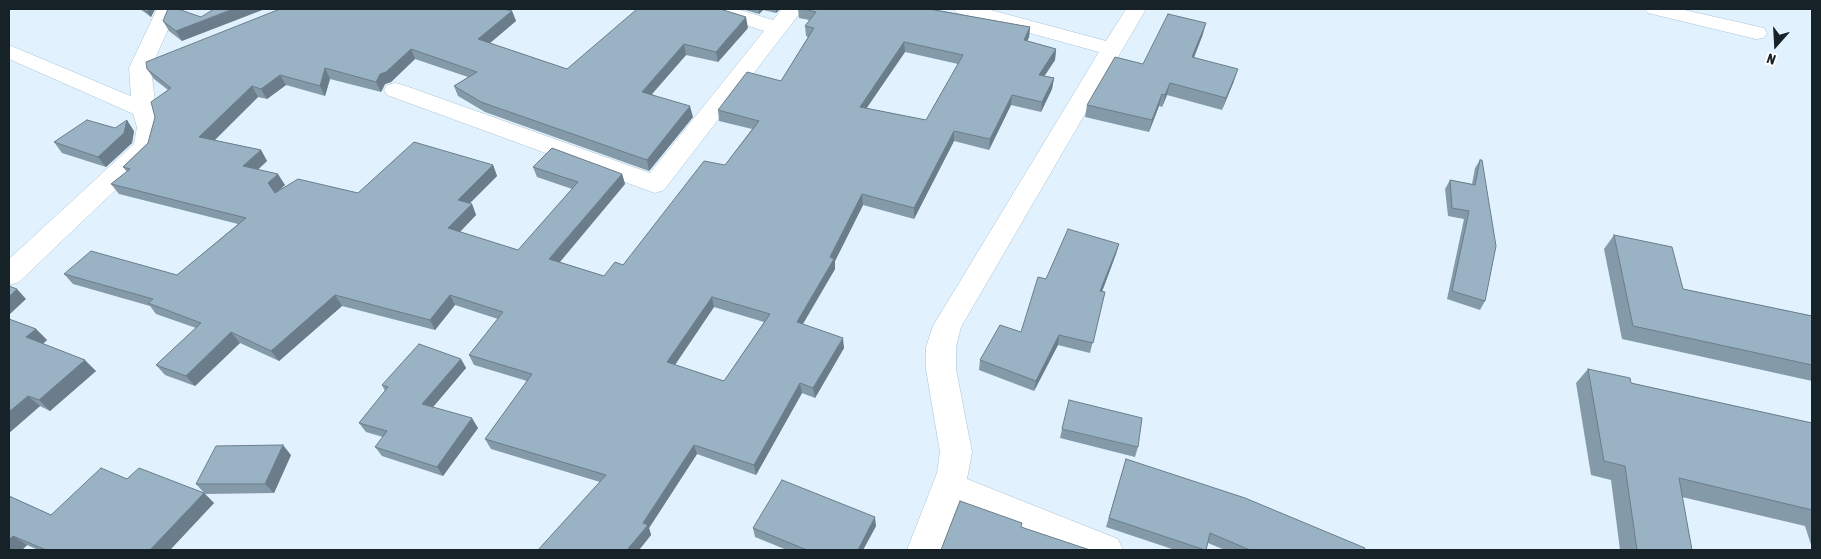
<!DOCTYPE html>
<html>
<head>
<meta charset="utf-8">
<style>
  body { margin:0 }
  #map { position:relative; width:1821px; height:559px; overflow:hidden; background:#e1f2fe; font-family:"Asap Condensed",sans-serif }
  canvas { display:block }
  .frame { position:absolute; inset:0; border:10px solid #172128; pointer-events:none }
  .north { position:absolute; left:1751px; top:20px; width:50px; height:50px; -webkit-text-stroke:4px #fff; paint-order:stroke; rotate:199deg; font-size:14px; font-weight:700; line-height:20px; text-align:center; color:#172128 }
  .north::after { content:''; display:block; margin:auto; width:18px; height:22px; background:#172128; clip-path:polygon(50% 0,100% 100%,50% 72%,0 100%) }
</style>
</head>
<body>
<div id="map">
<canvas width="1821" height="559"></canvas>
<div class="frame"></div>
<div class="north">N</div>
</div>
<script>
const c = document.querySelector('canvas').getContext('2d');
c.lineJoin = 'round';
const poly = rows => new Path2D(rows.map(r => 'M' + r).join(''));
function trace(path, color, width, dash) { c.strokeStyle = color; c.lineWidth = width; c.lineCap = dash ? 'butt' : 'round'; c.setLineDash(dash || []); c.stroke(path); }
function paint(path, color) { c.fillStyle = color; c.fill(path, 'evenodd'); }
const street = poly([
  [707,9,737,9,773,20,782,9,803,9,664,190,655,193,387,95,384,90,387,85,395,83,403,85,650,173,764,31,710,13,707,9],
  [954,9,987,9,1106,41,1126,9,1146,9,961,327,956,347,956,369,972,452,967,479,1118,539,1123,550,1068,550,958,505,941,550,907,550,937,473,940,452,926,369,926,347,933,326,1099,52,957,13,954,9],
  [1645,9,1680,9,1764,28,1767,33,1764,38,1756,39,1648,13,1645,9],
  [9,45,152,105,156,110,152,115,144,117,136,115,9,59,9,45]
]);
const secondary = poly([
  [157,9,177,9,151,68,156,110,161,127,157,147,154,153,19,282,9,285,9,259,134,144,137,127,132,110,129,68,157,9]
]);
const wall = poly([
  [140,9,155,9,151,17],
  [742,9,780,9,776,13,763,10,759,14],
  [798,9,939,9,937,10,1030,27,1029,37,1027,41,1056,49,1055,60,1044,76,1054,78,1052,89,1041,112,1011,105,989,150,954,141,914,219,863,205,835,261,835,269,803,324,844,348,815,398,802,393,756,475,697,454,649,528,651,535,639,550,538,550,600,482,491,449,485,439,527,381,474,365,469,355,498,319,455,305,435,330,342,306,279,361,240,343,195,386,165,375,156,365,196,328,156,314,150,306,73,284,64,274,177,275,238,224,119,194,111,184,127,172,123,167,148,143,168,90,154,79,147,69,512,11,516,21,489,43,567,69,748,28,718,62,686,55,652,94,693,117,649,171,485,112,458,96,454,86,468,77,415,59,391,82,385,84,381,92,330,79,325,96,286,85,267,99,258,97,214,140,261,150,267,161,258,169,285,185,278,191,358,193,493,165,497,176,469,204,472,204,476,215,460,232,518,250,572,189,537,177,533,167,622,174,625,184,560,262,604,276,623,265,725,165,752,129,719,121,718,110,781,81,808,37,806,36,805,26,809,20,799,18],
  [905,52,958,64,926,120,866,108],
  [714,307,764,322,724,381,675,365],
  [201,17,182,41,169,31,163,21],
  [1203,34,1194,58,1234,81,1222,110,1167,95,1162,107,1159,106,1149,132,1085,117,1087,105,1143,64],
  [115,128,134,131,132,143,106,167,62,153,54,142],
  [1480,160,1485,301,1480,310,1447,299,1464,219,1448,216,1445,189,1450,180,1472,184,1475,168],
  [1614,235,1683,289,1812,316,1812,381,1622,339,1604,249],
  [1119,244,1116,254,1102,292,1105,292,1090,353,1058,345,1034,391,979,370,980,360,1021,332,1046,279],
  [9,319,36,329,47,340,43,344,96,371,50,411,40,406,9,433],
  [461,359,466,368,433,407,478,428,443,476,382,456,375,447,383,437,366,432,359,423,385,391,382,385],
  [1588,369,1631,383,1812,423,1812,548,1805,526,1682,497,1692,550,1620,550,1611,480,1591,475,1576,383],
  [1062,429,1138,447,1135,457,1060,438],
  [291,455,274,493,205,494,196,484],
  [1126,459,1364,550,1225,550,1208,543,1206,550,1175,550,1106,527],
  [127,479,204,493,214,503,170,550,38,550,27,545,22,550,9,550,9,496,51,515],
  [876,526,863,550,787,550,755,537,753,528]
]);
const shadedWall = poly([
  [149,9,155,9,151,17,147,12],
  [233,9,265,9,182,41,176,31],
  [759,9,762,9,763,10,759,14],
  [776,9,780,9,776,13],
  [512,11,516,21,482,50,478,39],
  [746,17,748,28,718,62,716,52],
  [1206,23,1203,34,1189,69,1192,57],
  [1030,27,1029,37,1023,51,1024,40],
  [904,42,905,52,860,118,860,107],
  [684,44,686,55,645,102,642,92],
  [411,49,415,59,391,82,385,84,381,92,376,82,380,74],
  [1056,49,1055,60,1038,86,1039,75],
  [325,68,330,79,325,96,320,86],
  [1238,69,1234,81,1222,110,1226,98],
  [280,75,286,85,267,99,261,89],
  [1054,78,1052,89,1041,112,1042,102],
  [1170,83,1167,95,1162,107,1165,95],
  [252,86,258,97,207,148,199,137],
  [1162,94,1159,106,1149,132,1152,120],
  [1012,95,1011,105,989,150,990,139],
  [690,106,693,117,649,171,647,160],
  [127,120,134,131,132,143,106,167,98,157],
  [954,131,954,141,914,219,914,208],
  [261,150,267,161,250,177,243,166],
  [493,165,497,176,462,211,458,200],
  [278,174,285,185,275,194,268,183],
  [622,174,625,184,553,270,549,259],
  [862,194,863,205,835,261,835,269,798,332,797,322],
  [472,204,476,215,453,239,448,228],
  [1119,244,1116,254,1098,302,1100,291],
  [17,289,26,299,9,315,9,297],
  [335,295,342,306,279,361,271,351],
  [450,295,455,305,435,330,430,320],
  [712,297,714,307,670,372,667,362],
  [36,329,47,340,37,348,26,337],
  [231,332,240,343,195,386,186,376],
  [1059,335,1058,345,1034,391,1036,381],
  [843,338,844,348,815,398,813,388],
  [461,359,466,368,428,413,422,404],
  [85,360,96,371,50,411,39,400],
  [800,383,802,393,756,475,754,465],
  [28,396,40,406,9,433,9,412],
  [472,418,478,428,443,476,437,467],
  [283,445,291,455,274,493,265,484],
  [694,445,697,454,649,528,651,535,639,550,627,550,643,523],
  [204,493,214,503,170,550,150,550],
  [875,517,876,526,863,550,858,550],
  [13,536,27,545,22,550,9,550,9,540]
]);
const building = poly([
  [143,9,149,9,147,12,143,9],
  [168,9,178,9,201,17,214,9,233,9,176,31,163,21,168,9],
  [280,9,504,9,512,11,478,39,567,69,637,9,720,9,746,17,716,52,684,44,642,92,690,106,647,160,481,102,454,86,477,72,411,49,386,72,380,74,376,82,325,68,320,86,280,75,261,89,252,86,199,137,261,150,243,166,278,174,268,183,275,193,298,179,358,193,414,142,493,165,458,200,472,204,448,228,518,250,578,182,533,167,552,148,622,174,549,259,604,276,615,262,623,265,704,161,725,165,759,121,718,110,747,72,781,81,814,28,805,26,816,12,803,9,929,9,1030,27,1024,40,1056,49,1039,75,1054,78,1042,102,1012,95,990,139,954,131,914,208,862,194,830,257,834,259,797,322,843,338,813,388,800,383,754,465,694,445,643,523,648,525,627,550,538,550,606,475,485,439,532,374,469,355,503,312,450,295,430,320,335,295,271,351,231,332,186,376,156,365,201,323,148,303,153,299,64,274,91,251,177,275,246,218,111,184,130,169,123,167,148,143,155,117,151,102,171,88,147,69,146,62,280,9],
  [904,42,963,55,926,120,860,107,904,42],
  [712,297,770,314,724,381,667,362,712,297],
  [1168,14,1206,23,1192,57,1238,69,1226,98,1170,83,1165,95,1162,94,1152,120,1087,105,1115,57,1143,64,1168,14],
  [87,120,115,128,127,120,124,133,98,157,54,142,87,120],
  [1480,160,1482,160,1496,246,1485,301,1452,291,1469,211,1452,208,1450,180,1475,185,1480,160],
  [1068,229,1119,244,1100,291,1105,292,1093,343,1059,335,1036,381,980,360,1000,325,1021,332,1038,277,1046,279,1068,229],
  [1614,235,1672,247,1683,289,1812,316,1812,365,1633,326,1614,235],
  [9,286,17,289,9,297,9,286],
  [9,319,36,329,26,337,85,360,39,400,28,396,9,412,9,319],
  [419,344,461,359,422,404,472,418,437,467,375,447,387,431,359,423,388,387,382,385,419,344],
  [1588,369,1630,378,1631,383,1812,423,1812,510,1679,478,1692,550,1637,550,1625,466,1604,461,1588,369],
  [1069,400,1142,418,1138,447,1062,429,1069,400],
  [283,445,265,484,196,484,216,446,283,445],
  [1126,459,1245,498,1365,548,1364,550,1250,550,1210,533,1206,550,1205,550,1109,518,1126,459],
  [101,468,127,479,139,468,204,493,150,550,46,550,13,536,9,540,9,496,51,515,101,468],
  [782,480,875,517,858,550,807,550,753,528,782,480],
  [960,501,1022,523,1021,527,1090,550,941,550,960,501]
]);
trace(street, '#a8c3d6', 1);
trace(secondary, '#a8c3d6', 1);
paint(street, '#fff');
paint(secondary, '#fff');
paint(wall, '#849aa9');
paint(shadedWall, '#6b7d8a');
paint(building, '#99b3c5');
trace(building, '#6b7d8a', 1);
</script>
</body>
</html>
